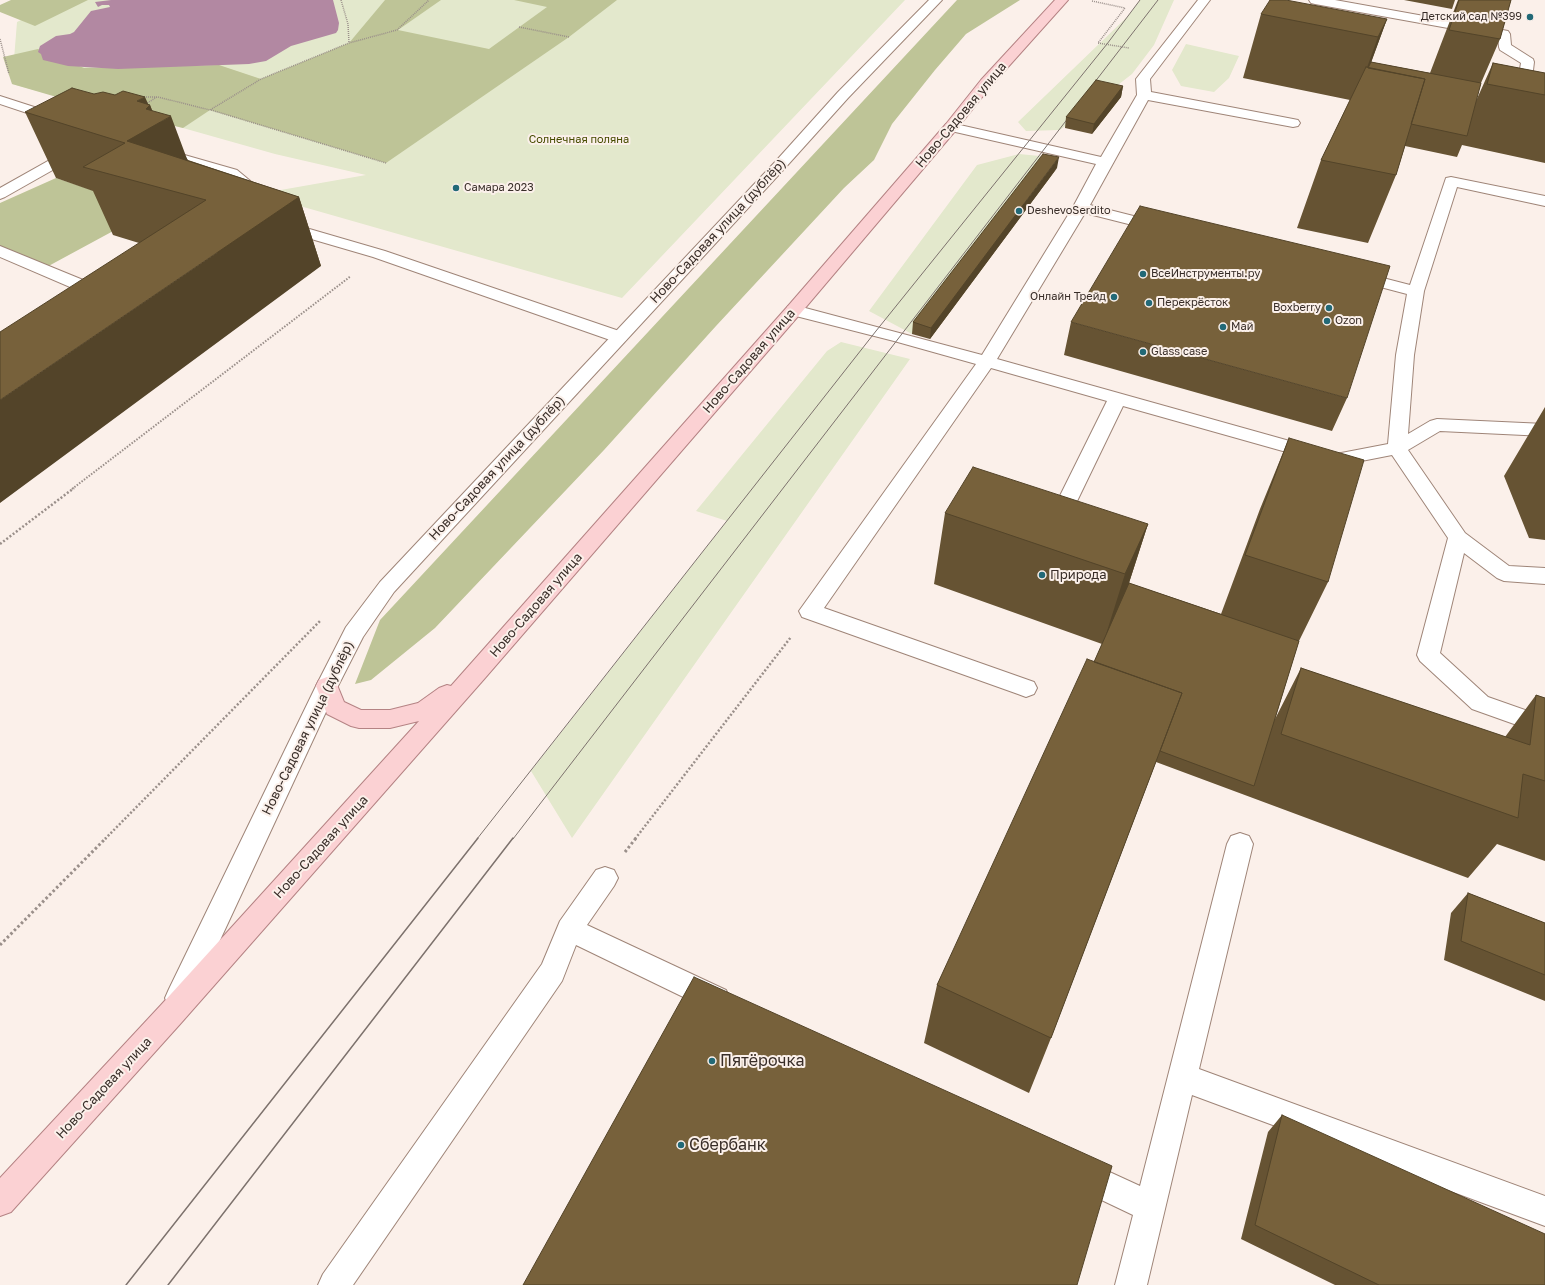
<!DOCTYPE html>
<html>
<head>
<meta charset="utf-8">
<style>
  body { margin:0 }
  canvas { display:block; background:#fbf0ea }
</style>
</head>
<body>
<canvas width="1545" height="1285"></canvas>
<script>
const c = document.querySelector('canvas').getContext('2d');
c.lineJoin = 'round';
function paint(path, color) { c.fillStyle = color; c.fill(path, 'evenodd'); }
const poly = rows => new Path2D(rows.map(r => 'M' + r).join(''));
function trace(path, color, width, dash) { c.strokeStyle = color; c.lineWidth = width; c.lineCap = dash ? 'butt' : 'round'; c.setLineDash(dash || []); c.stroke(path); }
function label(font, color, halo, rows, align = 'center') {
  c.font = font + ' "Golos Text",sans-serif'; c.lineWidth = 4; c.setLineDash([]); c.textBaseline = 'middle'; c.strokeStyle = halo; c.fillStyle = color; for (const [text, x, y, turn = 0] of rows) {
    c.save(); c.translate(x, y); c.rotate((+turn || 0) * Math.PI / 180); c.textAlign = isNaN(turn) ? turn : align; if (halo) c.strokeText(text, 0, 0); c.fillText(text, 0, 0); c.restore();
  }
}
const green = poly([
  [62,0,905,0,622,298,258,194,366,175,275,154,183,128,100,108,12,84,17,22],
  [1140,0,1174,0,1154,45,1132,74,1060,130,1026,131,1018,122,1128,16],
  [1186,44,1239,56,1229,78,1214,92,1181,86,1172,70],
  [1019,154,1050,157,1041,164,912,334,869,311,977,165],
  [841,342,910,359,572,838,531,771,727,521,696,511,827,351]
]);
const forest = poly([
  [11,0,88,0,35,26,0,12,0,5],
  [385,0,441,0,398,30,489,49,547,7,514,0,617,0,569,37,386,163,210,110,183,128,60,98,12,84,3,57,38,49,84,68,219,65,261,79,349,43],
  [957,0,1020,0,966,34,935,70,892,124,874,160,844,188,716,326,604,450,435,628,371,680,355,684,380,620],
  [56,178,152,210,43,269,0,251,0,203]
]);
const water = poly([
  [111,0,333,0,339,23,338,30,336,33,291,46,266,61,249,64,118,69,68,66,43,60,41,54,38,52,40,46,56,36,70,34,74,32,91,11,110,7,109,5,102,5,98,7,95,2]
]);
const pathFar3 = poly([
  [341,0,348,24,349,43],
  [1092,1,1125,8,1098,43,1129,48],
  [519,27,569,37],
  [0,39,9,74],
  [140,97,158,97,210,110,261,79,349,43,397,30,429,0],
  [144,105,157,97],
  [211,110,386,163]
]);
const pathFar2 = poly([
  [72,489,351,276]
]);
const pathFar1 = poly([
  [0,544,74,488],
  [105,839,320,621],
  [635,839,791,637]
]);
const path = poly([
  [625,852,636,838],
  [0,945,106,838]
]);
const lane = poly([
  [1198,0,1210,0,1150,79,1151,92,1293,119,1298,120,1300,123,1298,126,1293,127,1148,100,1090,205,1165,224,1168,227,1165,230,1160,232,1085,213,997,359,1336,454,1388,444,1396,355,1407,294,1350,279,1348,276,1350,273,1356,271,1410,285,1446,178,1451,177,1545,196,1545,206,1457,187,1424,291,1414,355,1408,434,1430,421,1437,419,1545,424,1545,436,1440,431,1408,450,1465,533,1509,566,1545,568,1545,584,1504,581,1497,578,1464,553,1440,653,1488,697,1545,717,1545,735,1472,709,1420,661,1417,655,1448,538,1392,455,1336,466,1123,406,1066,524,1063,529,1056,531,1049,529,1046,524,1107,401,991,368,824,608,1034,682,1037,688,1034,694,1026,697,1018,694,802,617,799,611,976,364,894,341,788,314,786,310,788,306,794,305,982,355,1073,207,1096,164,951,131,946,130,944,127,946,124,951,123,1101,157,1137,95,1136,79,1198,0],
  [1309,0,1335,0,1474,25,1482,0,1494,0,1486,27,1508,31,1510,34,1511,45,1533,59,1534,62,1531,87,1540,101,1545,103,1545,112,1530,107,1517,87,1521,63,1500,50,1499,47,1498,37,1315,4,1311,3,1309,0],
  [0,96,62,116,64,119,62,122,57,123,0,104,0,96],
  [76,147,81,148,83,151,81,154,5,197,0,199,0,188,71,148,76,147],
  [160,148,237,170,266,194,262,199,257,201,252,199,250,195,227,176,155,155,153,152,155,149,160,148],
  [282,221,385,251,625,333,628,337,625,341,619,342,613,341,373,257,277,229,274,226,277,223,282,221],
  [0,246,110,291,112,295,110,299,104,300,98,299,0,257,0,246],
  [1240,833,1249,836,1253,844,1199,1069,1545,1196,1545,1226,1192,1095,1147,1285,1115,1285,1133,1215,1068,1184,1064,1173,1068,1162,1079,1158,1140,1186,1227,844,1231,836,1240,833],
  [605,867,614,870,618,878,614,886,587,925,726,990,730,999,726,1008,716,1012,706,1008,576,945,562,981,353,1285,318,1285,323,1274,542,964,560,921,596,870,605,867]
]);
const street = poly([
  [929,0,942,0,848,98,785,168,394,592,363,637,338,686,189,1007,179,1011,169,1007,165,998,169,989,316,686,346,627,380,582,775,162,838,92,929,0]
]);
const primary = poly([
  [1055,0,1068,0,991,86,956,130,800,314,485,678,181,1023,11,1212,0,1216,0,1178,161,1005,419,721,390,728,359,728,351,726,327,714,316,686,319,680,327,677,335,680,344,702,361,710,390,710,418,703,439,688,447,685,451,686,788,306,946,124,981,80,1055,0]
]);
const tramFar1 = poly([
  [1081,100,1158,0],
  [477,839,876,331,1107,44,1140,0],
  [513,839,1072,113]
]);
const tram = poly([
  [126,1285,478,838],
  [168,1285,513,838]
]);
const wall = poly([
  [1404,0,1455,0,1452,9],
  [1458,0,1511,0,1500,39,1481,83,1476,101,1493,63,1545,73,1545,163,1462,145,1457,157,1405,146,1396,175,1368,243,1297,228,1321,160,1350,100,1243,78,1261,14,1387,19,1371,62,1430,73,1441,44],
  [1123,86,1121,97,1092,134,1065,128,1066,117],
  [94,94,115,95,150,105,152,110,188,160,299,197,321,266,139,243,113,235,93,191,56,178,25,112],
  [1057,168,930,339,912,334,913,322],
  [1071,322,1347,398,1332,431,1064,355],
  [1545,407,1545,540,1529,538,1504,476],
  [1289,438,1328,582,1299,641,1275,719,1301,668,1505,737,1536,695,1545,698,1545,861,1497,844,1468,878,1156,762,1051,1038,1029,1093,924,1043,937,985,1094,662,1102,644,934,584,945,513,1148,524,1129,583,1221,614,1260,509],
  [1468,893,1545,923,1545,1001,1444,960,1451,913],
  [1282,1115,1545,1285,1335,1285,1241,1239,1268,1132]
]);
const shadedWall = poly([
  [1387,19,1364,82,1355,101,1378,37],
  [1123,86,1121,97,1092,134,1094,124],
  [145,97,149,106,150,105,157,124,171,116,196,183,127,141,137,101],
  [1059,157,1057,168,930,339,931,328],
  [299,197,321,266,0,503,0,400],
  [1148,524,1125,595,1103,644,1125,574]
]);
const building = poly([
  [1270,0,1286,0,1387,19,1378,37,1261,14,1270,0],
  [1459,0,1511,0,1500,39,1449,30,1459,0],
  [1371,62,1481,83,1467,136,1411,124,1425,79,1368,68,1371,62],
  [1493,63,1545,73,1545,95,1487,84,1493,63],
  [1366,67,1425,79,1396,175,1321,160,1366,67],
  [1096,80,1123,86,1094,124,1066,117,1096,80],
  [72,88,94,94,103,92,115,95,123,91,145,97,137,101,150,105,146,109,171,116,127,141,299,197,0,400,0,332,206,200,83,167,125,143,25,112,72,88],
  [1043,154,1059,157,931,328,913,322,1043,154],
  [1140,206,1390,266,1347,398,1071,322,1140,206],
  [1289,438,1364,460,1328,582,1245,555,1289,438],
  [973,467,1148,524,1125,574,945,513,973,467],
  [1129,583,1299,641,1254,786,1160,751,1182,693,1094,662,1129,583],
  [1087,659,1182,693,1051,1038,937,985,1087,659],
  [1301,668,1530,745,1536,695,1545,698,1545,781,1523,774,1518,818,1281,734,1301,668],
  [1468,893,1545,923,1545,975,1461,941,1468,893],
  [694,977,1112,1166,1077,1285,523,1285,694,977],
  [1282,1115,1545,1234,1545,1285,1379,1285,1255,1225,1282,1115]
]);
const markers = [
  [1530,17,4,"#226977"],
  [456,188,4,"#226977"],
  [1019,211,4,"#226977"],
  [1143,274,4,"#226977"],
  [1114,297,4,"#226977"],
  [1149,303,4,"#226977"],
  [1329,308,4,"#226977"],
  [1327,321,4,"#226977"],
  [1223,327,4,"#226977"],
  [1143,352,4,"#226977"],
  [1042,575,4,"#226977"],
  [712,1061,4,"#226977"],
  [681,1145,4,"#226977"]
];
const farPoinames = [
  ["Детский сад №399",1522,17,"right"],
  ["Самара 2023",464,188],
  ["DeshevoSerdito",1027,211],
  ["ВсеИнструменты.ру",1151,274],
  ["Онлайн Трейд",1106,297,"right"],
  ["Перекрёсток",1157,303],
  ["Boxberry",1321,308,"right"],
  ["Ozon",1335,321],
  ["Май",1231,327],
  ["Glass case",1151,352]
];
const farParknames = [
  ["Солнечная поляна",579,140]
];
const streetNames = [
  ["Ново-Садовая улица",961,115,-50],
  ["Ново-Садовая улица (дублёр)",718,231,-47],
  ["Ново-Садовая улица",749,361,-49],
  ["Ново-Садовая улица (дублёр)",497,468,-47],
  ["Ново-Садовая улица",536,605,-49],
  ["Ново-Садовая улица (дублёр)",308,728,-64],
  ["Ново-Садовая улица",321,847,-48],
  ["Ново-Садовая улица",104,1088,-47]
];
const poiNames = [
  ["Природа",1050,575]
];
const nearPoinames = [
  ["Пятёрочка",720,1061],
  ["Сбербанк",689,1145]
];
paint(green, '#e3e8cc');
paint(forest, '#bec497');
paint(water, '#b288a2');
trace(lane, '#9f8578', 2);
trace(street, '#9f8578', 2);
trace(primary, '#b58384', 2);
trace(pathFar3, '#9a8f8a', 1.5, [1, 1]);
trace(pathFar2, '#9a8f8a', 2, [1.5, 1.5]);
trace(pathFar1, '#9a8f8a', 2.5, [2, 2]);
trace(path, '#9a8f8a', 3, [2.5, 2.5]);
paint(lane, '#fff');
paint(street, '#fff');
paint(primary, '#fbd1d3');
trace(tramFar1, '#7d726d', 1);
trace(tram, '#7d726d', 1.5);
paint(wall, '#665333');
paint(shadedWall, '#534429');
paint(building, '#77613b');
trace(building, '#534429', 1);
for (const [x, y, r, color] of markers) { const dot = new Path2D(); dot.arc(x, y, r, 0, 2 * Math.PI); c.fillStyle = color; c.fill(dot); trace(dot, '#fbf0ea', 1.5); }
label('11px', '#382d28', '#fbf0ea', farPoinames, 'left');
label('11px', '#474c00', '#fbf0ea', farParknames);
label('13px', '#382d28', '#fbf0ea', streetNames);
label('13px', '#382d28', '#fbf0ea', poiNames, 'left');
label('16px', '#382d28', '#fbf0ea', nearPoinames, 'left');
</script>
</body>
</html>
